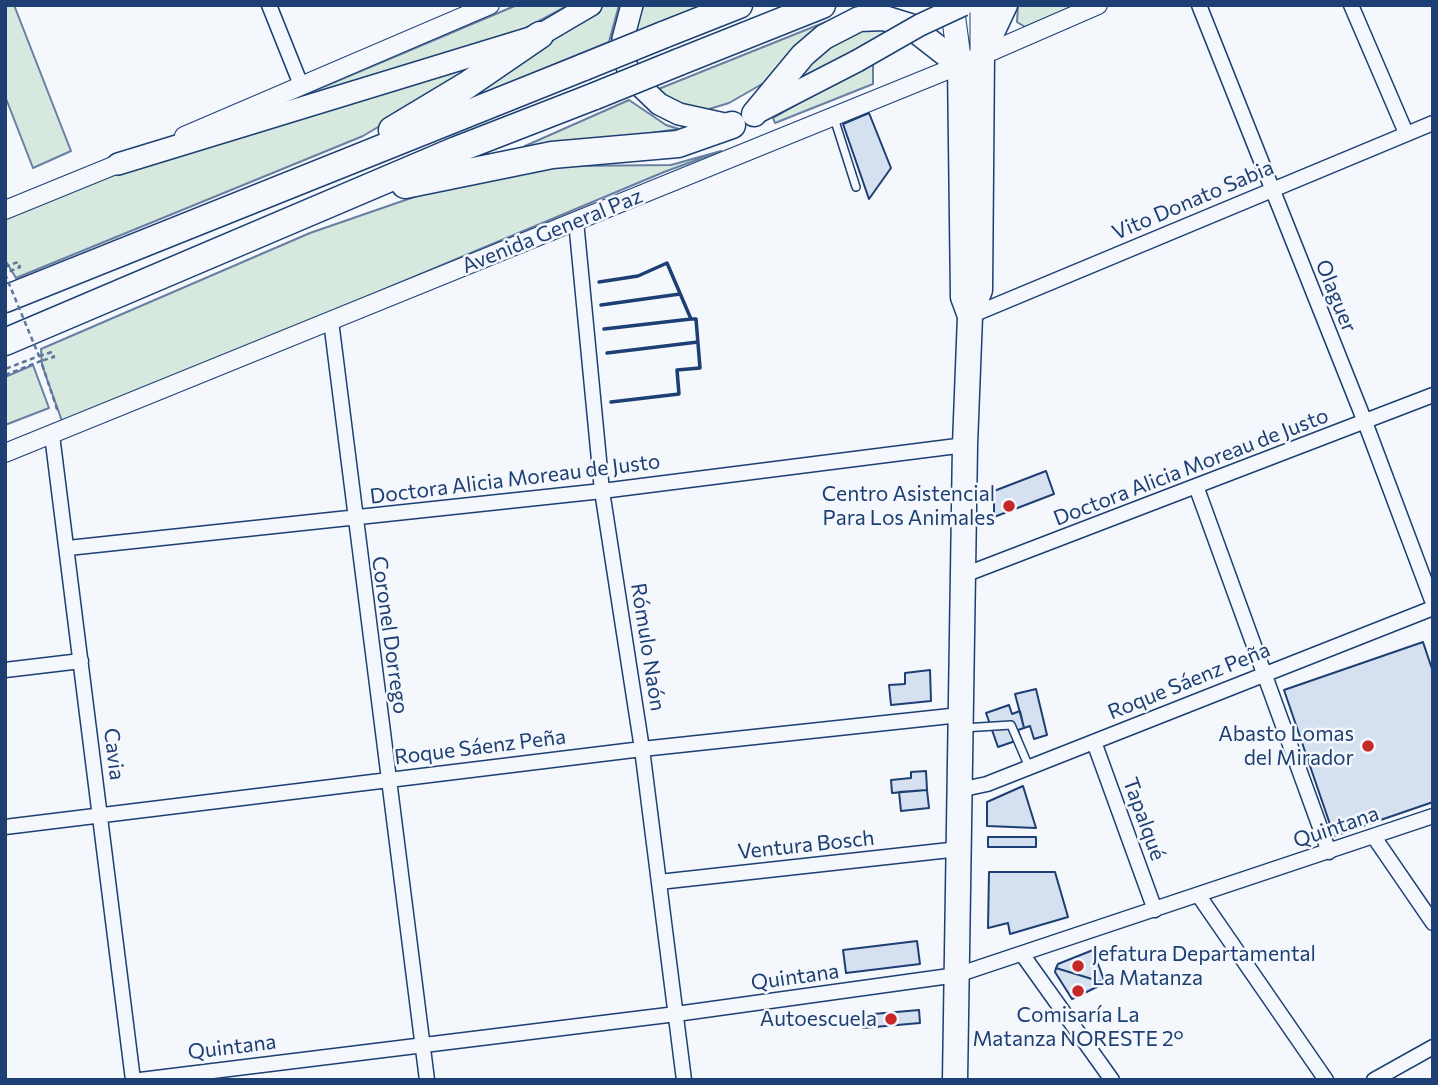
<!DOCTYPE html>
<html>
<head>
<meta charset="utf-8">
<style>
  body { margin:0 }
  #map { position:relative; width:1438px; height:1085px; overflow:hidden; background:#f4f7fb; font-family:Commissioner,sans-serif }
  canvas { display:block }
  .frame { position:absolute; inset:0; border:7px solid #1d3f73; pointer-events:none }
</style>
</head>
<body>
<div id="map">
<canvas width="1438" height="1085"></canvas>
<div class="frame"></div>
</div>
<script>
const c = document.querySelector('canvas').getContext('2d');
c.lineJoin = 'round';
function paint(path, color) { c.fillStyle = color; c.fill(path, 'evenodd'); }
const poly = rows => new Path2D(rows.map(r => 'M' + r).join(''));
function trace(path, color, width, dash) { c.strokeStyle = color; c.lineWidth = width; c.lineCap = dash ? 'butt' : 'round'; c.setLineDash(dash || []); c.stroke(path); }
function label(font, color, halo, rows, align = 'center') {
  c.font = font + ' Commissioner,sans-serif'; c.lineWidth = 5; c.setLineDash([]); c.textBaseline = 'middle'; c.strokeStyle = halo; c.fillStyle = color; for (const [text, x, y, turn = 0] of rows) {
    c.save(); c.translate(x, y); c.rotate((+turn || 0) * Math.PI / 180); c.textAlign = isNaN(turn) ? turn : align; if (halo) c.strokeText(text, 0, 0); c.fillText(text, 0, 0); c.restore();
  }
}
const green = poly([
  [5,5,14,5,71,151,33,168,5,96,5,5],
  [517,5,569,5,509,37,290,101,517,5],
  [605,5,619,5,609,42,470,99,537,47,605,5],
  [642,5,704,5,632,35,642,5],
  [1018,5,1076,5,1025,27,1017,22,1018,5],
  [833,19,769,80,729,103,709,109,686,109,656,90,833,19],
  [894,28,845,56,782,87,846,32,894,28],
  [500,54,363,136,16,278,5,260,5,216,121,169,500,54],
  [873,61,873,84,775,123,773,118,873,61],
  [629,100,666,125,679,129,525,151,525,146,629,100],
  [721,151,664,172,63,424,42,365,41,349,310,233,417,196,495,173,571,166,671,165,721,151],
  [33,365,49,408,5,425,5,377,33,365]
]);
const building = poly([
  [869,113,891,168,869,199,843,124,869,113],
  [1046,471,1054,494,994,517,994,491,1046,471],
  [1423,642,1433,672,1433,802,1334,836,1284,690,1423,642],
  [930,670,931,701,891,705,889,685,905,684,905,673,930,670],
  [1036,689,1047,735,1034,739,1030,726,1024,728,1015,694,1036,689],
  [1009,705,1012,714,1020,711,1024,728,1018,730,1021,739,998,747,986,713,1009,705],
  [926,771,927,790,892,793,891,780,911,778,911,772,926,771],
  [1023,786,1036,828,987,826,987,802,1023,786],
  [927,790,929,808,901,811,899,792,927,790],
  [988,837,1036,837,1036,847,988,847,988,837],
  [989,872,1055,872,1068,917,1010,934,1008,923,988,928,989,872],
  [917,941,920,964,846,973,843,950,917,941],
  [1093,950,1105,983,1056,968,1058,964,1093,950],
  [1056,968,1105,983,1072,999,1055,972,1056,968],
  [919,1010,920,1023,863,1028,862,1015,919,1010]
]);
const path = poly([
  [5,267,18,262,20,267,6,273],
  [39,356,52,352,54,357,41,361],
  [5,375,41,361,58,412]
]);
const service = poly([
  [834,118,856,187],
  [963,728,1011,725,1029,767]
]);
const minor = poly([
  [269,5,301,85],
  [1199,5,1365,422,1433,603],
  [1351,5,1406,133],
  [576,221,602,491,642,749,684,1080],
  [970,316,1433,123],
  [331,321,427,1080],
  [52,435,133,1080],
  [1196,486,1329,852],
  [68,548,602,491,965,445],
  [964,575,1433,395],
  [5,670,81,661],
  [1094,742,1155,910],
  [959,790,987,784,1433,608],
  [5,827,642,749,960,715],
  [1374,837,1433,923],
  [659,882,959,849],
  [1199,896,1326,1080],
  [1022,954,1112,1080],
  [140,1080,676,1014,957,975,1433,816],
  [1374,1080,1433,1047]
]);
const tertiary = poly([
  [184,136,490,5],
  [5,210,130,159],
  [5,453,960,65,1098,5]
]);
const secondary = poly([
  [632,5,623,39,626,64,631,77,659,104,679,114,729,125],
  [758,112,857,61],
  [118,164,540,35,591,5]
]);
const primary = poly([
  [952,5,960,65],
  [982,5,982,54]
]);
const trunk = poly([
  [754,114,803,55,824,37,859,19,884,18,910,26,960,65,963,297,970,316],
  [955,1080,965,445,970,316,980,290,982,54,1005,5]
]);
const motorway = poly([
  [663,35,739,5],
  [679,62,822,5],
  [392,130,467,85,540,35],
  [405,185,552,155,678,144,732,125],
  [5,299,584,67],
  [5,342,456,150,595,96]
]);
const pathBridge = poly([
  [5,274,39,356,5,369]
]);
const secondaryBridge = poly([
  [857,61,920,25,963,5]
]);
const motorwayBridge = poly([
  [584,67,663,35],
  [595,96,679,62]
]);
const wall = poly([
  [599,282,638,276,667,263,691,319,696,319,700,368,677,370,679,394,611,402],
  [601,305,680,294],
  [604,329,691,319],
  [607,353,698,342]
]);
const markers = [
  [1009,506,7,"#c62828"],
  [1368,746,7,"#c62828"],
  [1078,966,7,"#c62828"],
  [1078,991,7,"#c62828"],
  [891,1019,7,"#c62828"]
];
const streetNames = [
  ["Vito Donato Sabia",1193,200,-23],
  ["Avenida General Paz",552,231,-22],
  ["Olaguer",1336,296,68],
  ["Doctora Alicia Moreau de Justo",1191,467,-21],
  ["Doctora Alicia Moreau de Justo",515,479,-7],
  ["Coronel Dorrego",390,635,82],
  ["Rómulo Naón",648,647,81],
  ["Roque Sáenz Peña",1189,681,-22],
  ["Roque Sáenz Peña",480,747,-7],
  ["Cavia",114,754,83],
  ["Tapalqué",1144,819,70],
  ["Quintana",1336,827,-19],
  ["Ventura Bosch",806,845,-6],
  ["Quintana",795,977,-8],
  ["Quintana",232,1047,-7]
];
const poiNames = [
  ["Centro Asistencial",995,494],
  ["Para Los Animales",995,518],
  ["Abasto Lomas",1354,734],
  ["del Mirador",1354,758],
  ["Jefatura Departamental",1092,954,"left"],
  ["La Matanza",1092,978,"left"],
  ["Comisaría La",1078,1015,"center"],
  ["Matanza NORESTE 2°",1078,1039,"center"],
  ["Autoescuela",877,1019]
];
paint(green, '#d7e8df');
trace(green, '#687fa3', 2);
paint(building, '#d5e0f0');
trace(building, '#1d3f73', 2);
trace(service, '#1d3f73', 10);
trace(minor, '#1d3f73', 17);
trace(tertiary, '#1d3f73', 20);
trace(secondary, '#1d3f73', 24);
trace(primary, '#1d3f73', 25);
trace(trunk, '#1d3f73', 27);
trace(motorway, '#1d3f73', 29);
trace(path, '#5e769c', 2.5, [5, 3.5]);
trace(service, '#f4f7fb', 7);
trace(minor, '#f4f7fb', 14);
trace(tertiary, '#f4f7fb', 18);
trace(secondary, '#f4f7fb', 21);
trace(primary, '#f4f7fb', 23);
trace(trunk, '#f4f7fb', 24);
trace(motorway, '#f4f7fb', 26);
trace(secondaryBridge, '#1d3f73', 24, []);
trace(motorwayBridge, '#1d3f73', 29, []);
trace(pathBridge, '#5e769c', 2.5, [5, 3.5]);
trace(secondaryBridge, '#f4f7fb', 21);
trace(motorwayBridge, '#f4f7fb', 26);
trace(wall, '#1d3f73', 3.5);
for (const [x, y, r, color] of markers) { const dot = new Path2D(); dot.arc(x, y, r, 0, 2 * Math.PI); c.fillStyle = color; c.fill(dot); trace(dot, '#f4f7fb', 2.5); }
label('21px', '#1d3f73', '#f4f7fb', streetNames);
label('21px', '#1d3f73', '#f4f7fb', poiNames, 'right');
</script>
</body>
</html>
